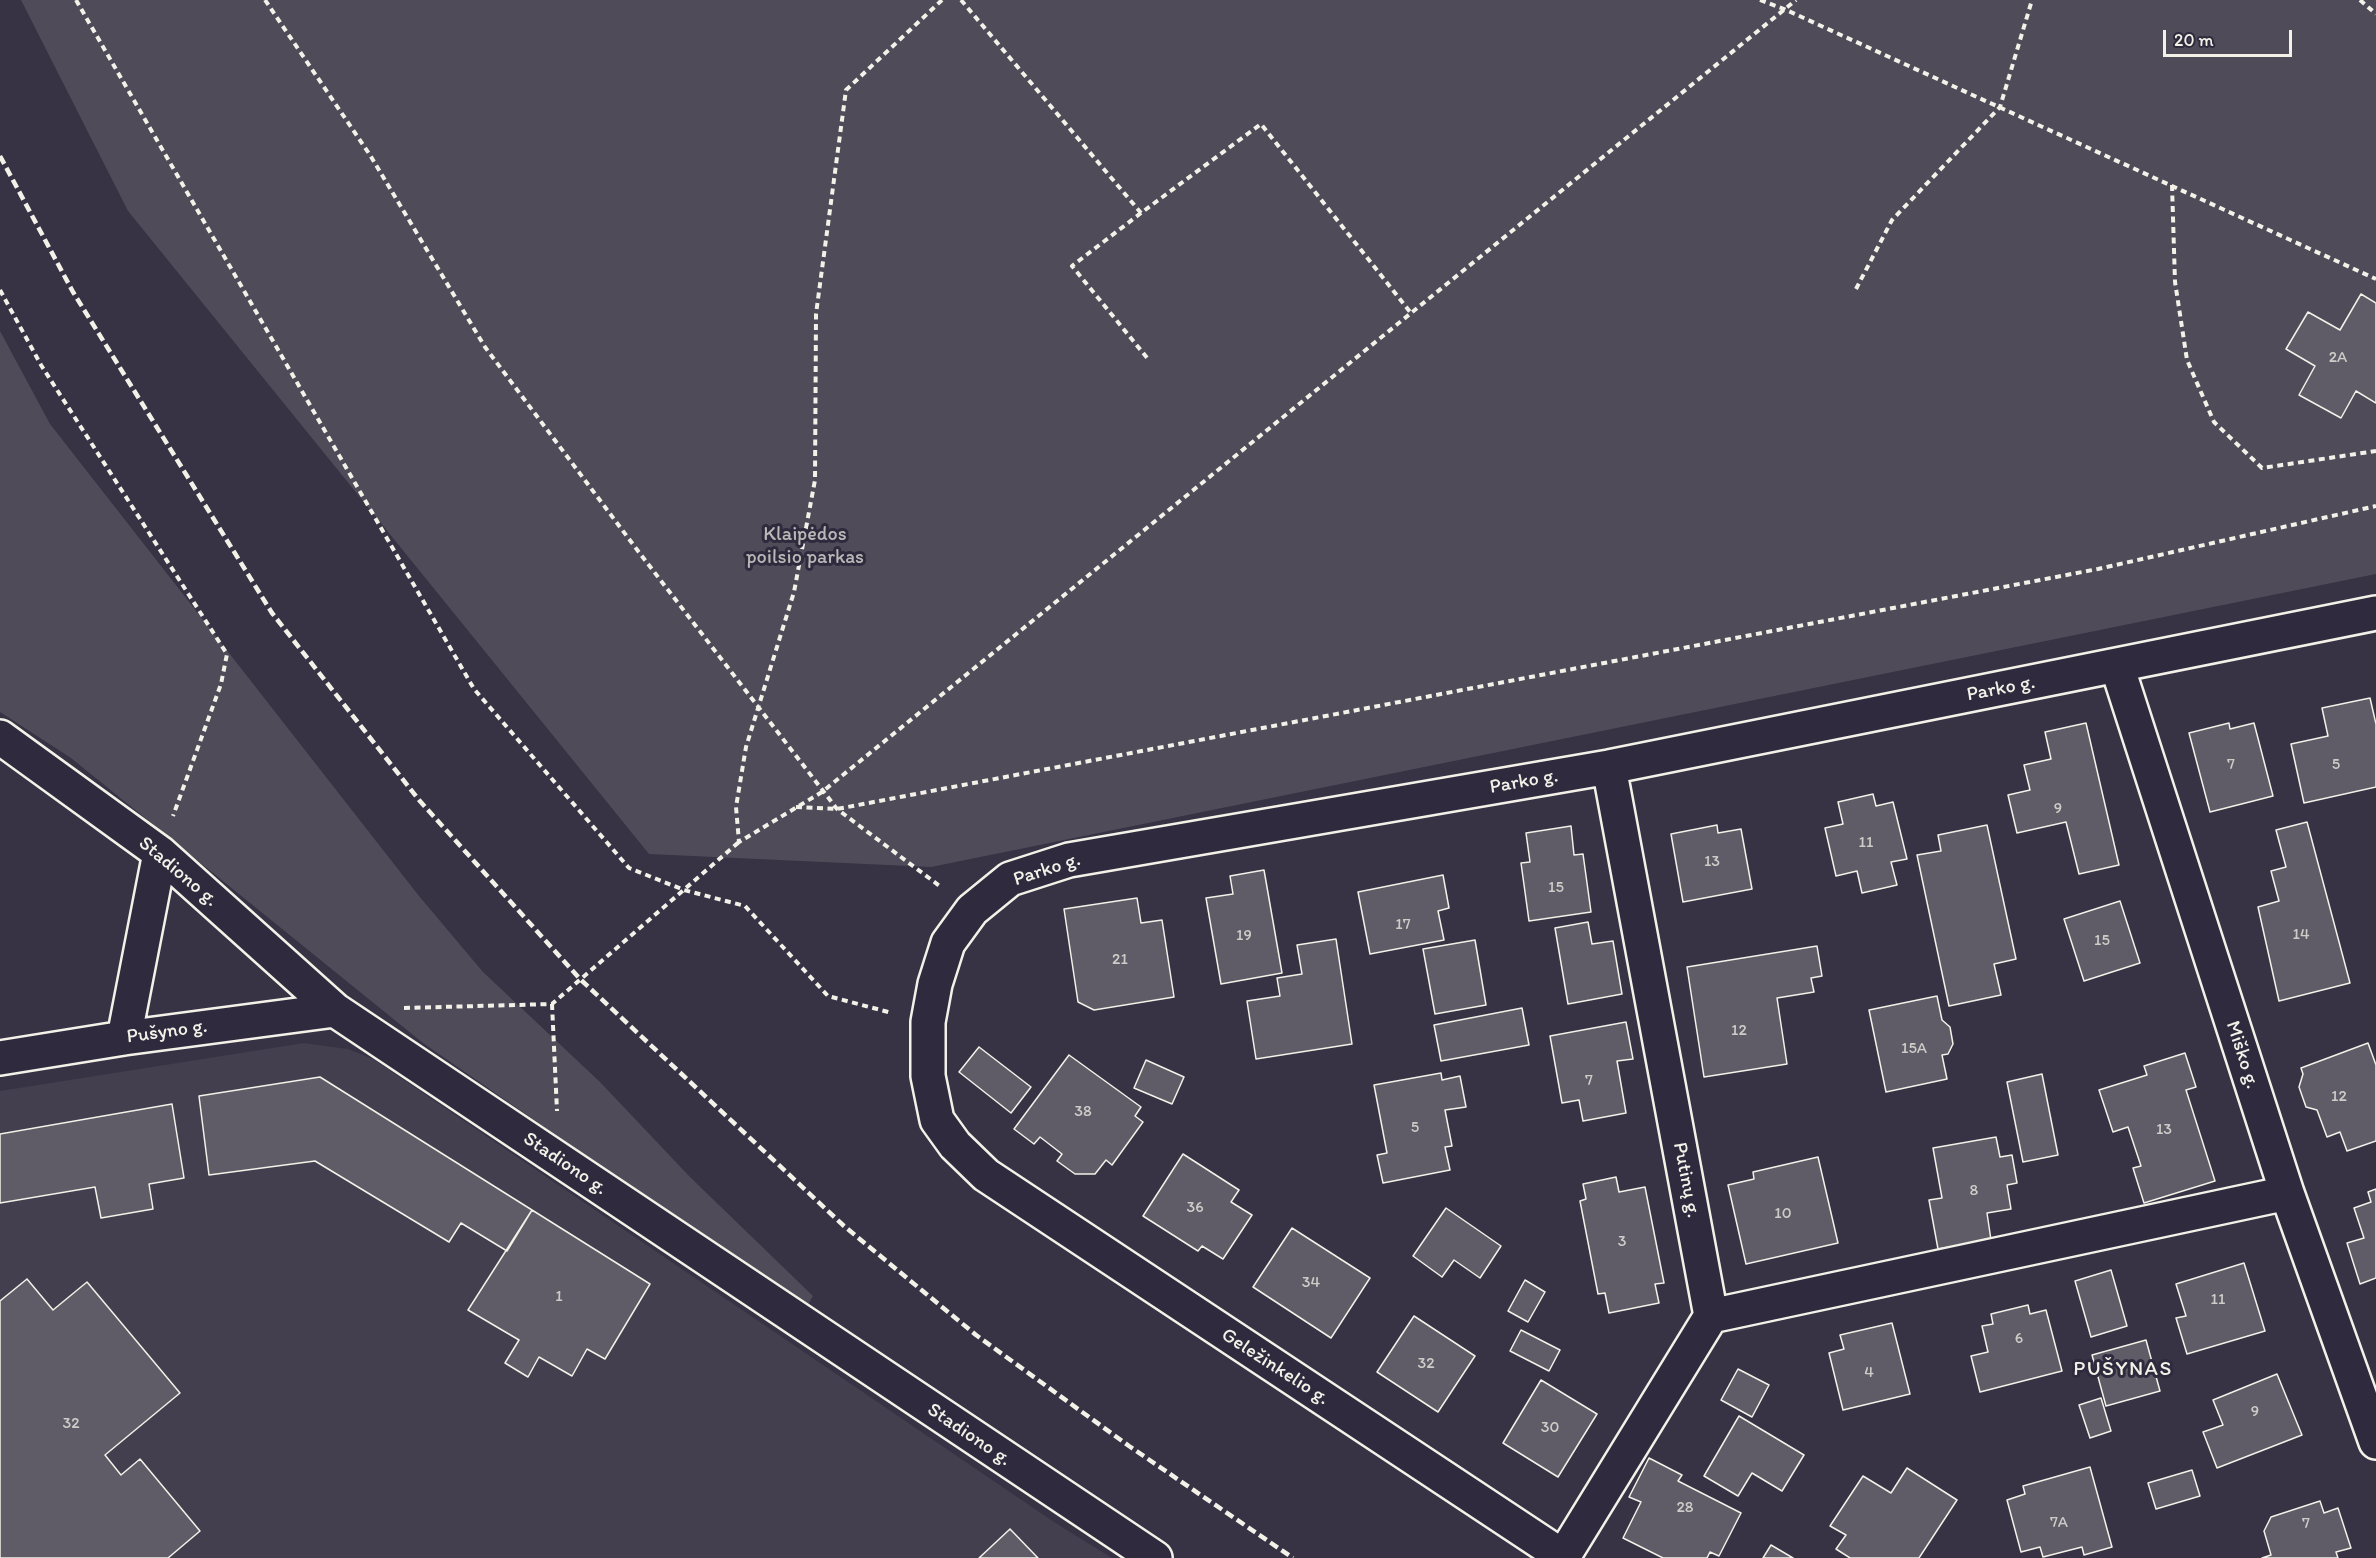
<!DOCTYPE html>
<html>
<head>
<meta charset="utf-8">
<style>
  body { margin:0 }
  #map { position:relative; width:2376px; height:1558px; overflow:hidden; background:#373244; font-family:Itim,sans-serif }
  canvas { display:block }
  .scale { position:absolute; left:2163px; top:30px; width:129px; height:27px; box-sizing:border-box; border:3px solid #f4f1e8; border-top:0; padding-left:8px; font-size:18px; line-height:21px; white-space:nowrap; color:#f4f1e8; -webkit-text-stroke:4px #2f2a3d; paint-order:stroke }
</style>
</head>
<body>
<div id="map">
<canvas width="2376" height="1558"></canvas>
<div class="scale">20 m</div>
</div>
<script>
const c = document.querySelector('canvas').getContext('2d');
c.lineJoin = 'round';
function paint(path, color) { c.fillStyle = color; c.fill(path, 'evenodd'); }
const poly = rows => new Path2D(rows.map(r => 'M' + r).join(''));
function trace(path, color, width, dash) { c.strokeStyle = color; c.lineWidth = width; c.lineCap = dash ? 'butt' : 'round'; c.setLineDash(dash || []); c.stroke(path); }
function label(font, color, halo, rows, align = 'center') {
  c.font = font + ' Itim,sans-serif'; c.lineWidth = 6; c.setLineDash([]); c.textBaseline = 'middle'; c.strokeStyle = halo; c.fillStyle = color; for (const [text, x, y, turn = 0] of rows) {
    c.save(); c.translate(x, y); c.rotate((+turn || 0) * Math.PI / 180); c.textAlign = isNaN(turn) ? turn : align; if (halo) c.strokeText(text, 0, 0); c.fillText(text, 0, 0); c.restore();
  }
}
const built = poly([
  [304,1043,348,1049,373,1059,1054,1522,1112,1558,0,1558,0,1091]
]);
const green = poly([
  [21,0,2376,0,2376,574,931,867,649,854,128,211],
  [0,331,50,424,419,896,483,972,600,1082,690,1177,813,1296,806,1308,423,1043,71,758,0,712]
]);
const building = poly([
  [2361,294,2376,303,2376,403,2356,391,2341,418,2299,395,2315,366,2286,349,2308,312,2340,330,2361,294],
  [2370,698,2376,724,2376,787,2304,803,2291,744,2328,736,2322,708,2370,698],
  [2086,723,2119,865,2079,874,2066,822,2017,833,2008,795,2030,790,2024,765,2051,759,2045,732,2086,723],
  [2229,723,2230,729,2254,723,2273,796,2210,812,2189,733,2229,723],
  [1873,794,1876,806,1893,802,1907,859,1891,862,1897,885,1862,893,1857,871,1836,876,1825,828,1843,824,1838,802,1873,794],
  [2307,822,2350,983,2279,1001,2258,907,2279,901,2271,871,2286,867,2276,830,2307,822],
  [1717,825,1718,833,1741,829,1752,889,1683,902,1671,834,1717,825],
  [1987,825,2016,959,1994,964,2001,995,1949,1006,1917,855,1941,851,1938,835,1987,825],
  [1571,826,1574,855,1583,854,1591,912,1529,921,1521,863,1530,862,1526,833,1571,826],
  [1264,870,1282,973,1221,984,1206,898,1233,894,1230,876,1264,870],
  [1443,875,1449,908,1438,911,1444,940,1370,954,1358,892,1443,875],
  [1137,898,1141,923,1162,920,1174,997,1094,1010,1078,1002,1064,909,1137,898],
  [2120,901,2140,963,2084,981,2064,919,2120,901],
  [1588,922,1592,944,1613,941,1622,994,1568,1004,1555,928,1588,922],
  [1336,939,1352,1044,1256,1059,1247,1001,1280,996,1277,978,1302,974,1297,945,1336,939],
  [1475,940,1486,1005,1435,1014,1423,949,1475,940],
  [1817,946,1822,976,1811,978,1814,992,1777,998,1787,1064,1704,1077,1687,967,1817,946],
  [1937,996,1942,1020,1950,1027,1953,1044,1948,1054,1942,1055,1947,1079,1886,1092,1869,1010,1937,996],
  [1522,1008,1529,1045,1441,1061,1434,1025,1522,1008],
  [1626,1022,1633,1059,1617,1061,1626,1113,1583,1121,1579,1100,1562,1103,1550,1036,1626,1022],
  [2368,1043,2376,1065,2376,1141,2347,1151,2340,1132,2327,1137,2317,1110,2306,1107,2299,1087,2303,1074,2301,1068,2368,1043],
  [979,1047,1031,1087,1011,1113,959,1072,979,1047],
  [2185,1053,2196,1087,2186,1090,2215,1181,2144,1203,2133,1168,2141,1166,2128,1127,2113,1132,2099,1090,2147,1075,2144,1066,2185,1053],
  [1069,1055,1141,1107,1135,1116,1143,1122,1112,1165,1106,1160,1095,1174,1075,1174,1057,1161,1062,1154,1040,1137,1034,1144,1014,1129,1069,1055],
  [1146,1060,1184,1077,1172,1104,1134,1088,1146,1060],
  [1441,1073,1442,1080,1460,1076,1466,1107,1445,1110,1452,1146,1445,1147,1450,1170,1383,1183,1377,1155,1387,1153,1374,1085,1441,1073],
  [2042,1074,2058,1155,2023,1162,2007,1082,2042,1074],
  [320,1077,532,1210,507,1251,461,1223,449,1242,315,1161,209,1175,199,1096,320,1077],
  [172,1104,184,1178,149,1184,153,1209,101,1218,95,1187,0,1203,0,1134,172,1104],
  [1996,1137,2000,1157,2012,1155,2017,1183,2007,1185,2011,1209,1987,1213,1991,1240,1938,1249,1929,1200,1942,1198,1933,1148,1996,1137],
  [1183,1154,1239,1190,1231,1202,1252,1215,1223,1259,1202,1246,1198,1251,1143,1216,1183,1154],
  [1818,1157,1838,1243,1746,1264,1728,1185,1754,1179,1753,1172,1818,1157],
  [1616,1177,1619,1192,1645,1187,1664,1283,1655,1284,1659,1303,1609,1313,1605,1293,1598,1294,1580,1201,1586,1199,1583,1184,1616,1177],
  [2376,1189,2376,1278,2360,1284,2347,1243,2364,1238,2354,1208,2371,1202,2368,1192,2376,1189],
  [1446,1208,1501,1246,1480,1278,1454,1260,1442,1277,1413,1256,1446,1208],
  [532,1210,650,1284,605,1359,587,1349,572,1376,539,1357,528,1377,505,1363,519,1340,468,1310,532,1210],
  [1292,1228,1370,1278,1331,1338,1253,1287,1292,1228],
  [2244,1263,2265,1331,2187,1354,2176,1318,2186,1316,2176,1284,2244,1263],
  [2111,1270,2127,1326,2091,1337,2075,1281,2111,1270],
  [27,1279,53,1310,87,1282,180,1393,105,1455,121,1475,140,1459,200,1531,168,1558,0,1558,0,1301,27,1279],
  [1525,1280,1545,1292,1528,1322,1508,1311,1525,1280],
  [2028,1305,2030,1314,2046,1310,2062,1371,1980,1392,1971,1356,1988,1352,1982,1326,1993,1324,1991,1314,2028,1305],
  [1414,1316,1475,1356,1438,1412,1377,1372,1414,1316],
  [1892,1323,1910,1394,1843,1410,1829,1353,1844,1349,1840,1335,1892,1323],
  [1521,1330,1560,1350,1549,1371,1510,1351,1521,1330],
  [2146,1340,2160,1391,2106,1406,2092,1355,2146,1340],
  [1738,1369,1769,1385,1752,1417,1721,1400,1738,1369],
  [2277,1374,2302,1435,2217,1468,2203,1432,2223,1425,2213,1400,2277,1374],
  [1541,1380,1597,1414,1558,1477,1503,1443,1541,1380],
  [2101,1398,2111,1431,2090,1438,2079,1405,2101,1398],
  [1739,1416,1804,1455,1782,1491,1752,1473,1738,1496,1704,1476,1739,1416],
  [1649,1458,1682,1475,1678,1481,1741,1513,1719,1556,1710,1552,1707,1558,1663,1558,1623,1538,1641,1502,1629,1497,1649,1458],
  [2090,1467,2112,1547,2084,1555,2082,1547,2043,1557,2040,1547,2021,1552,2007,1500,2025,1494,2023,1486,2090,1467],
  [1907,1468,1957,1500,1919,1558,1850,1558,1836,1549,1846,1535,1830,1526,1863,1476,1891,1493,1907,1468],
  [2192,1470,2200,1496,2156,1509,2148,1483,2192,1470],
  [2320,1501,2324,1513,2338,1508,2351,1548,2336,1552,2338,1558,2262,1558,2271,1555,2264,1531,2271,1517,2320,1501],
  [1010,1529,1038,1558,979,1558,1010,1529],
  [1771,1545,1793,1558,1763,1558,1771,1545]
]);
const path = poly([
  [76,0,474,689,629,868,684,890,745,906,828,996,892,1013],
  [265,0,370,155,485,347,638,551,837,809,941,887],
  [942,0,846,90,816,314,815,480,794,592,746,747,736,807,739,842,822,792,1796,0],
  [961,0,1141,213,1261,124,1411,313],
  [1760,0,1784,9,2376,279],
  [2360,0,2376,14],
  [2172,185,2175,282,2187,360,2214,422,2262,468,2376,451],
  [1141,213,1072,266,1148,359],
  [1856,289,1892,220,2000,107,2032,0],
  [0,290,41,365,227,654,221,684,173,816],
  [796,807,837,809,2098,569,2376,506],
  [552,1004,557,1111],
  [404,1008,552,1004,739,842]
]);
const minor = poly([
  [2117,666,2287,1193,2376,1442],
  [0,737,160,853,335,1010,1155,1558],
  [124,1038,160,853],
  [0,1058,124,1038,335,1010],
  [1711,1316,2287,1193],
  [1563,1557,1711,1316,1609,767],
  [1565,1558,986,1175,955,1145,937,1120,928,1076,928,1022,935,984,948,943,972,910,1010,879,1069,860,1609,767,2376,613]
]);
const rail = poly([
  [0,156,73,292,272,613,419,800,580,979,844,1226,976,1335,1129,1446,1293,1558]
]);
const numberNames = [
  ["2A",2338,358],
  ["7",2231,765],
  ["5",2336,765],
  ["9",2058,809],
  ["11",1866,843],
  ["13",1712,862],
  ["15",1556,888],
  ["17",1403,925],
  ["14",2301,935],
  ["19",1244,936],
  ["15",2102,941],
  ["21",1120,960],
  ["12",1739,1031],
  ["15A",1914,1049],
  ["7",1589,1081],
  ["12",2339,1097],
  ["38",1083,1112],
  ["5",1415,1128],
  ["13",2164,1130],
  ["8",1974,1191],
  ["36",1195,1208],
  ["10",1783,1214],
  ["3",1622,1242],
  ["34",1311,1283],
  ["1",559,1297],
  ["11",2218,1300],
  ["6",2019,1339],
  ["32",1426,1364],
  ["4",1869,1373],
  ["9",2255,1412],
  ["32",71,1424],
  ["30",1550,1428],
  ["28",1685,1508],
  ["7A",2059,1523],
  ["7",2306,1524]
];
const parkNames = [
  ["Klaipėdos",805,535],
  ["poilsio parkas",805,558]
];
const streetNames = [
  ["Parko g.",2001,689,-11],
  ["Parko g.",1524,782,-10],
  ["Parko g.",1047,870,-18],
  ["Stadiono g.",178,872,40],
  ["Pušyno g.",167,1032,-8],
  ["Miško g.",2242,1055,72],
  ["Stadiono g.",565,1164,34],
  ["Putinų g.",1686,1180,79],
  ["Geležinkelio g.",1275,1367,33],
  ["Stadiono g.",969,1435,34]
];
const neighbourhoodNames = [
  ["PUŠYNAS",2123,1370]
];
paint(built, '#433f4e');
paint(green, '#504b59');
paint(building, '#5f5c67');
trace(building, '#f4f1e8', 1.5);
trace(minor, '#f4f1e8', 38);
trace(path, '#f4f1e8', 4, [6, 4.5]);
trace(minor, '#2f2a3d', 33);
trace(rail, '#f4f1e8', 4.5, [9, 4.5]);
label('16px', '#cfccc8', null, numberNames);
label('20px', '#bbb7b6', '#2f2a3d', parkNames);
label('20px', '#f4f1e8', '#2f2a3d', streetNames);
c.letterSpacing = '1.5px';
label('21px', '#f4f1e8', '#2f2a3d', neighbourhoodNames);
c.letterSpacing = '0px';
</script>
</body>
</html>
